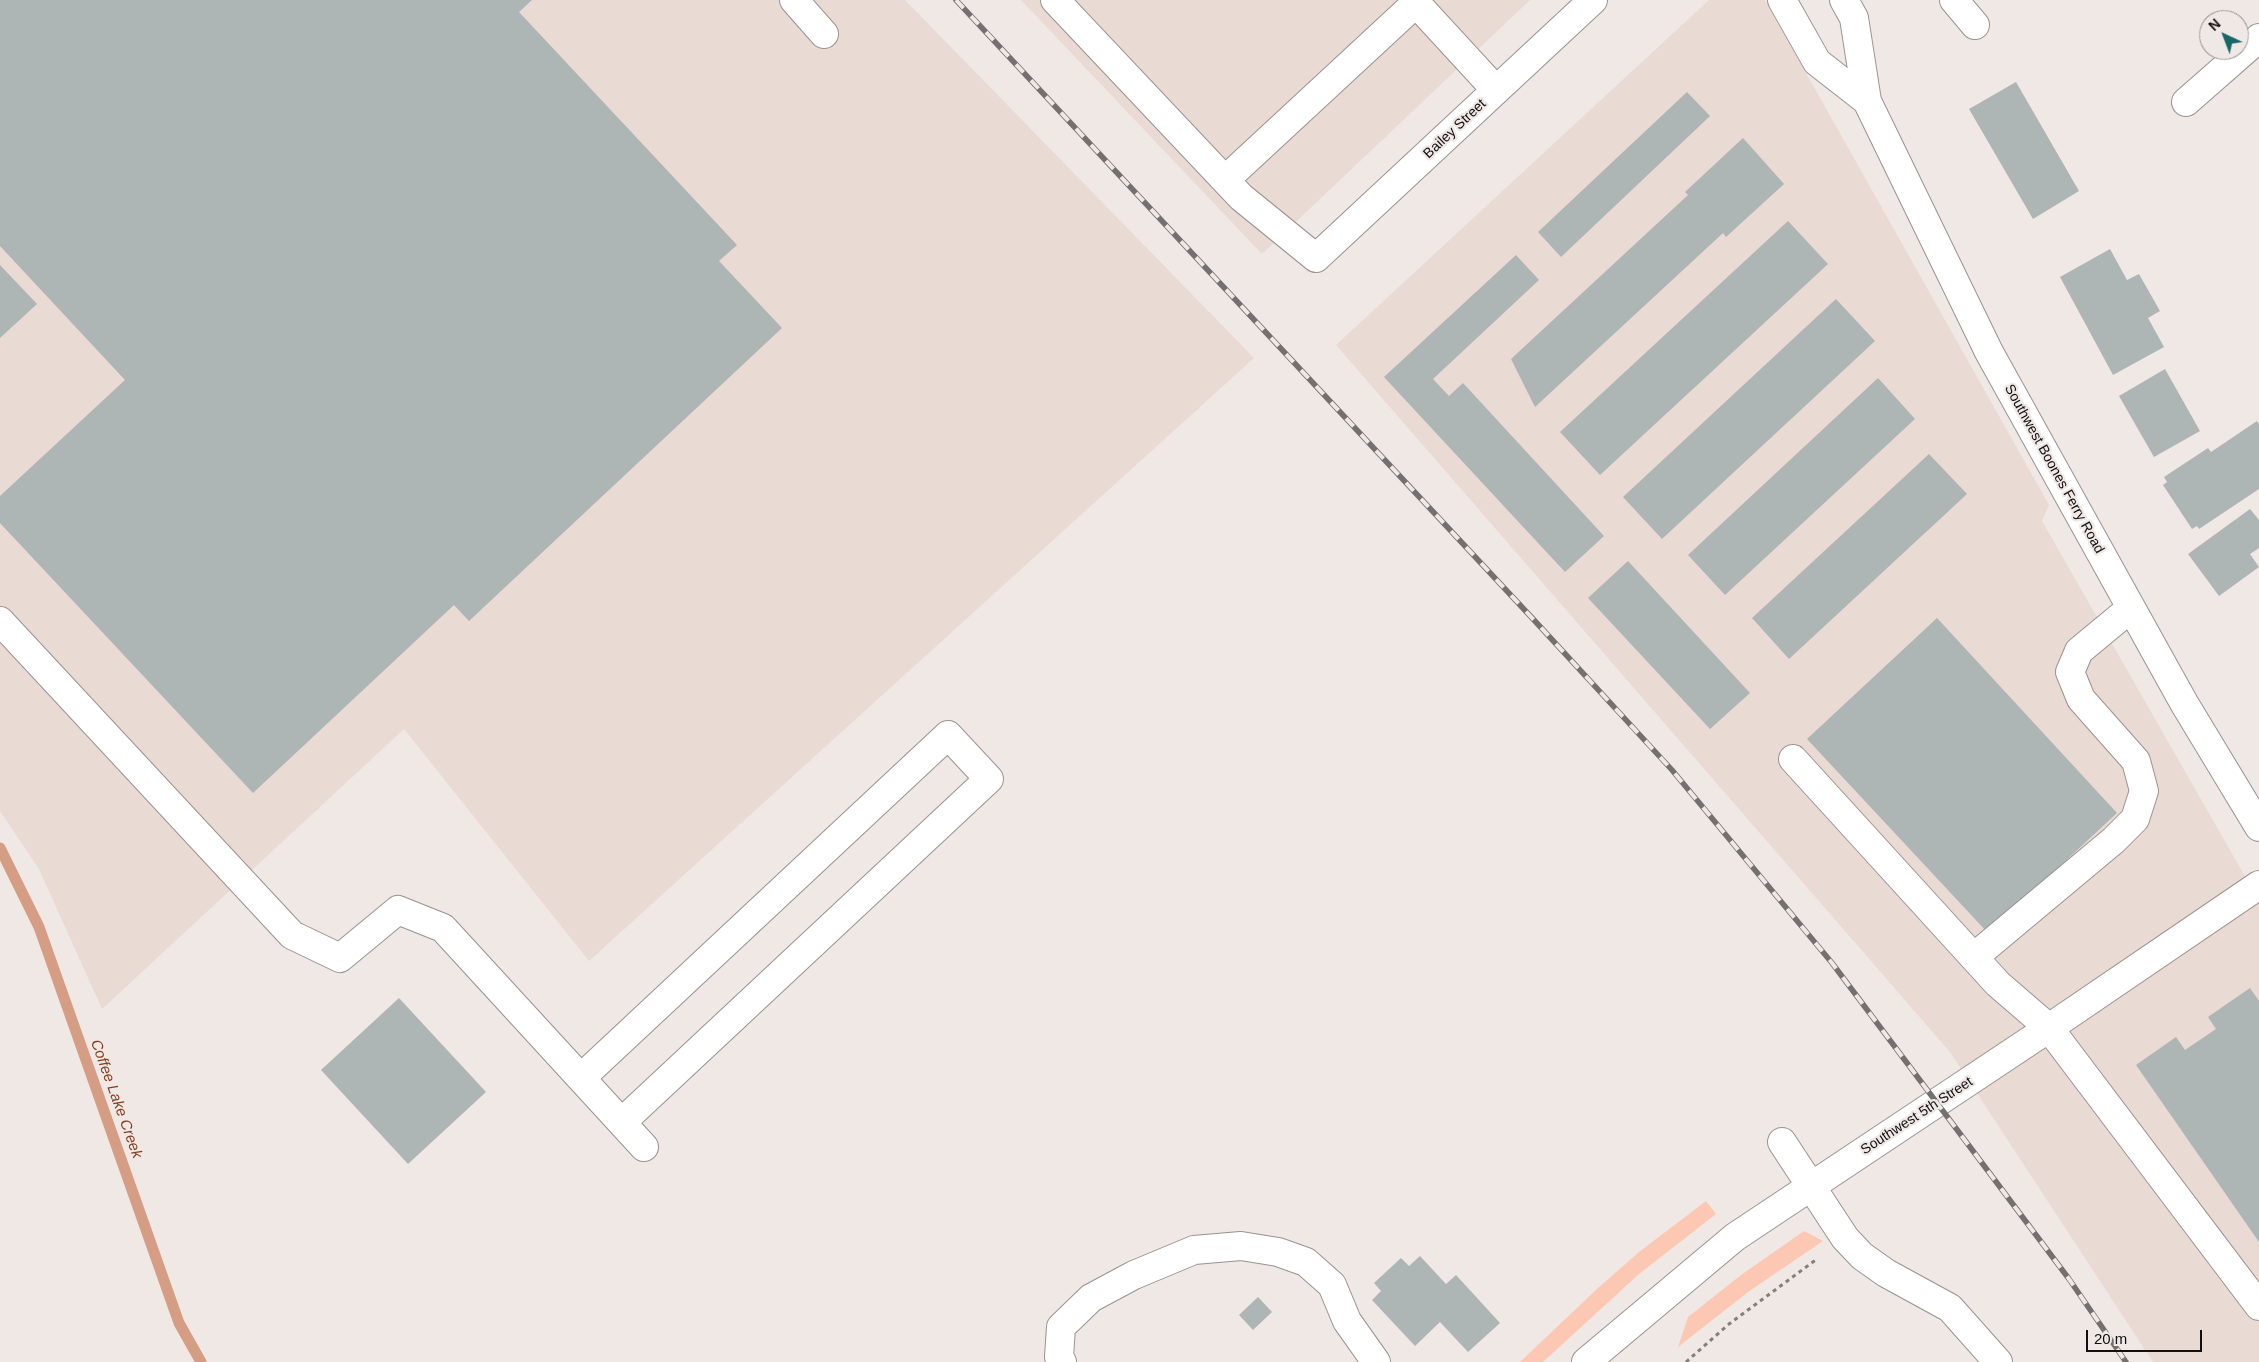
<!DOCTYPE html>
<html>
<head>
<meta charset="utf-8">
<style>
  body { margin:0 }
  #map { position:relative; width:2259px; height:1362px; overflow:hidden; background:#efe8e5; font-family:Arial,sans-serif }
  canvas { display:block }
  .north { position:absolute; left:2199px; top:10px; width:50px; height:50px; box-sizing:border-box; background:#efe8e5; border:1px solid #97928f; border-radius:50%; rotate:317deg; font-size:14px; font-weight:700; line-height:20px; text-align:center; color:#12100f }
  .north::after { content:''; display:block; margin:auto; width:18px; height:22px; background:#186666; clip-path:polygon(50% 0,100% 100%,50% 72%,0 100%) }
  .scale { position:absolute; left:2086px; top:1330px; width:116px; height:22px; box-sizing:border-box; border:2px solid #12100f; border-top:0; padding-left:6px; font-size:15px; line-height:18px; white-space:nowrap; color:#12100f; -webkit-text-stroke:4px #efe8e5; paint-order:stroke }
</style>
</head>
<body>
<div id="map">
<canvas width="2259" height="1362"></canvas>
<div class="north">N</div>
<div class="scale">20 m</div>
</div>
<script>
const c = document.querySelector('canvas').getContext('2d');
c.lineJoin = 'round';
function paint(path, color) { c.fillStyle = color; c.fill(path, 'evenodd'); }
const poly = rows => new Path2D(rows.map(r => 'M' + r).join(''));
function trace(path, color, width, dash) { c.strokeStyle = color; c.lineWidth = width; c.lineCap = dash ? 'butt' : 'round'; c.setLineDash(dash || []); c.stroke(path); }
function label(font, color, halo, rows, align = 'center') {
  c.font = font + ' Arial,sans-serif'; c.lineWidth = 4.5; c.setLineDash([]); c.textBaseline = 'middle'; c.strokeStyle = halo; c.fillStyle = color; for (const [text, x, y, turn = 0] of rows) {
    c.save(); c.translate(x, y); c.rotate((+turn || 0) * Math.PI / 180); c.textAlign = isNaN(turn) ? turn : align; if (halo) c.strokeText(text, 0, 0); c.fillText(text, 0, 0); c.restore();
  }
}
const built = poly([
  [0,0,905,0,1254,358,589,961,404,729,102,1009,39,869,0,811],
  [1021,0,1530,0,1262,254],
  [1709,0,1765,0,2049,505,2042,521,2259,901,2259,1362,2153,1362,1950,1052,1336,345]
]);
const green = poly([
  [1706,1201,1716,1214,1639,1274,1543,1362,1520,1362,1598,1288,1639,1252],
  [1804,1231,1823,1241,1748,1292,1678,1347,1688,1317,1741,1275]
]);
const stream = poly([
  [0,848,39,927,179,1323,201,1362]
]);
const building = poly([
  [0,0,532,0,519,12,737,245,719,261,782,328,469,621,454,605,253,793,0,523,0,496,125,380,0,246],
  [2016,82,2079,191,2033,219,1969,109],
  [1687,92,1710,116,1561,257,1538,232],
  [1743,138,1784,184,1726,237,1723,233,1535,407,1511,359,1688,195,1685,192],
  [1788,221,1828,264,1600,475,1560,432],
  [2110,249,2127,280,2139,274,2160,311,2148,318,2164,347,2113,375,2060,277],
  [1516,255,1539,280,1433,379,1449,396,1463,383,1604,536,1565,572,1384,377],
  [0,265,37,304,0,338],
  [1836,299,1875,341,1662,539,1623,497],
  [2165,369,2200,431,2154,457,2119,396],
  [1878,378,1915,419,1725,595,1688,555],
  [2257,421,2259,424,2259,489,2199,529,2197,526,2192,529,2163,485,2167,482,2164,477,2208,448,2211,452],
  [1929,454,1967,494,1789,659,1752,618],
  [2250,509,2259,520,2259,548,2250,554,2259,567,2219,596,2188,554],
  [1628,561,1750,693,1710,729,1588,598],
  [1937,618,2117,813,1988,933,1807,739],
  [2250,988,2259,1001,2259,1242,2136,1065,2176,1037,2185,1050,2216,1029,2208,1017],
  [399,998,486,1092,408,1164,321,1070],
  [1420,1256,1446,1284,1456,1275,1500,1323,1468,1352,1440,1322,1415,1346,1372,1300,1381,1291,1374,1283,1401,1258,1409,1266],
  [1258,1297,1272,1312,1253,1330,1239,1315]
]);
const path = poly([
  [1686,1362,1729,1324,1817,1259]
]);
const minor = poly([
  [794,0,824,34],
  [1055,0,1241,197,1316,258,1593,0],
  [1782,0,1817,62,1867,101],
  [1844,0,1854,18,1867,101,1989,352,2184,703,2259,827],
  [1954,0,1975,25],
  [2186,102,2259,38],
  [1225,180,1416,3,1496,90],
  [0,621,292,935,340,958,398,910,443,928,644,1147],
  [1793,759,1998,984,2049,1028,2259,1306],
  [1974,957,2114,840,2135,819,2144,791,2136,761,2081,699,2070,672,2079,651,2131,608],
  [581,1078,948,735,989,779,622,1122],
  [1782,1142,1845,1238,1862,1256,1886,1273,1950,1308,1998,1362],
  [1062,1362,1059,1357,1061,1327,1091,1298,1134,1275,1194,1250,1241,1246,1278,1252,1306,1262,1332,1285,1347,1321,1376,1362],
  [1586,1362,1735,1237,2049,1028,2259,885]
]);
const rail = poly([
  [956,0,1534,620,1672,770,1832,963,2069,1279,2126,1362]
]);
const streetNames = [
  ["Bailey Street",1455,129,-43],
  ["Southwest Boones Ferry Road",2054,469,61],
  ["Southwest 5th Street",1917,1116,-33]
];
const waterNames = [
  ["Coffee Lake Creek",116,1099,70]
];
paint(built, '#e9dad4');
paint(green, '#fdc8b3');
trace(stream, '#d69d85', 11);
paint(building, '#adb5b5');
trace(minor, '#9a9391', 30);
trace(path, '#837f7d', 3, [4, 4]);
trace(minor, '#fff', 28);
trace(rail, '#74706e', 5.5);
trace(rail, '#efe8e5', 4, [11]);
label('14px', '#12100f', '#efe8e5', streetNames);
label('italic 15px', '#843e1e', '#efe8e5', waterNames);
</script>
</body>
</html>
